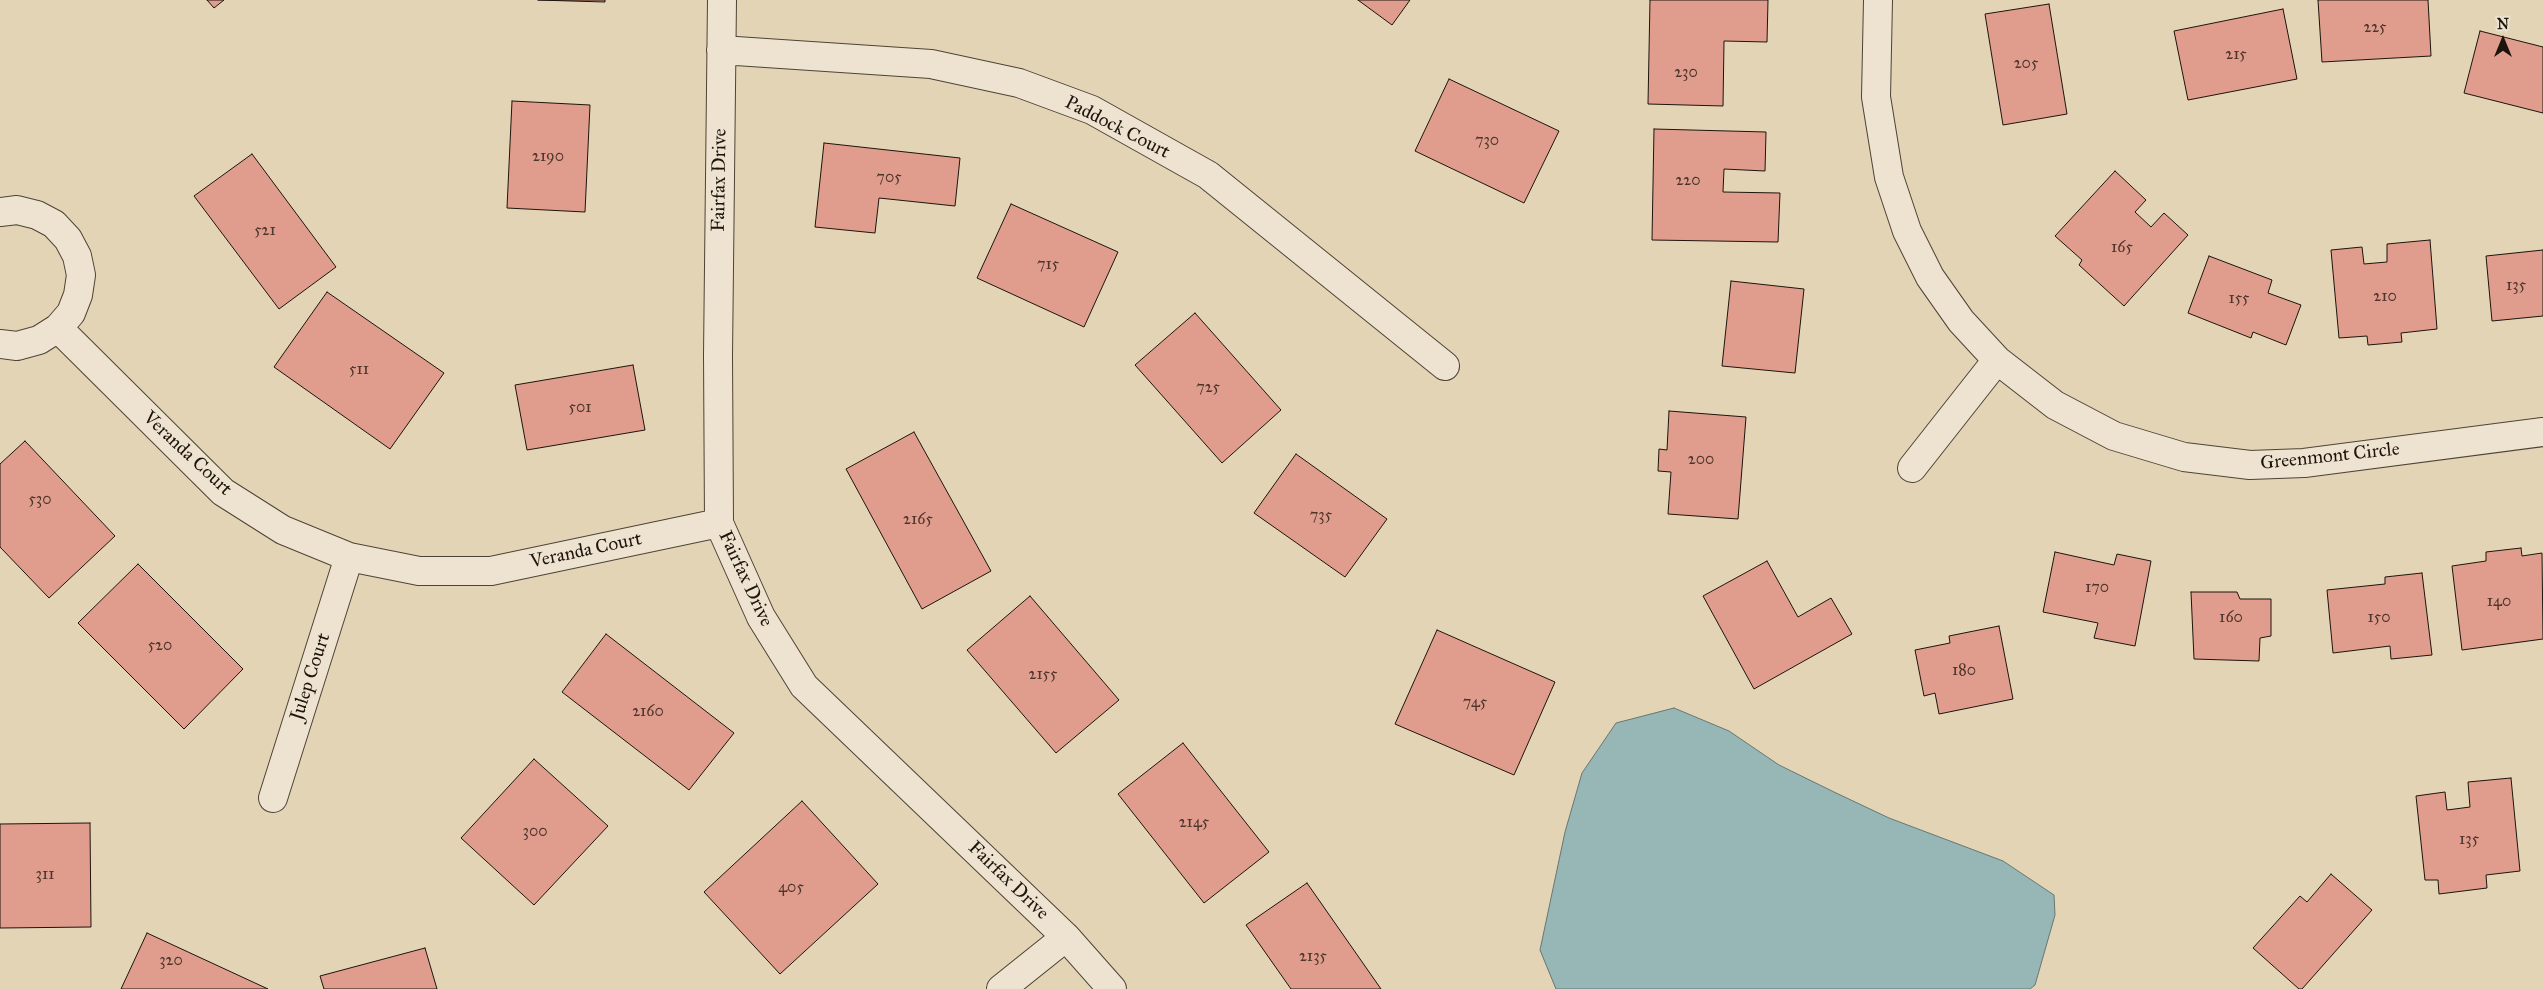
<!DOCTYPE html>
<html>
<head>
<meta charset="utf-8">
<style>
  body { margin:0 }
  #map { position:relative; width:2543px; height:989px; overflow:hidden; background:#e3d4b6; font-family:"IM FELL Great Primer",serif }
  canvas { display:block }
  .north { position:absolute; left:2478px; top:15px; width:50px; height:50px; -webkit-text-stroke:4px #ede3d0; paint-order:stroke; rotate:0deg; font-size:14px; font-weight:700; line-height:20px; text-align:center; color:#1d140c }
  .north::after { content:''; display:block; margin:auto; width:18px; height:22px; background:#1d140c; clip-path:polygon(50% 0,100% 100%,50% 72%,0 100%) }
</style>
</head>
<body>
<div id="map">
<canvas width="2543" height="989"></canvas>
<div class="north">N</div>
</div>
<script>
const c = document.querySelector('canvas').getContext('2d');
c.lineJoin = 'round';
function paint(path, color) { c.fillStyle = color; c.fill(path, 'evenodd'); }
const poly = rows => new Path2D(rows.map(r => 'M' + r).join(''));
function trace(path, color, width, dash) { c.strokeStyle = color; c.lineWidth = width; c.lineCap = dash ? 'butt' : 'round'; c.setLineDash(dash || []); c.stroke(path); }
function label(font, color, halo, rows, align = 'center') {
  c.font = font + ' "IM FELL Great Primer",serif'; c.lineWidth = 4.5; c.setLineDash([]); c.textBaseline = 'middle'; c.strokeStyle = halo; c.fillStyle = color; for (const [text, x, y, turn = 0] of rows) {
    c.save(); c.translate(x, y); c.rotate((+turn || 0) * Math.PI / 180); c.textAlign = isNaN(turn) ? turn : align; if (halo) c.strokeText(text, 0, 0); c.fillText(text, 0, 0); c.restore();
  }
}
const water = poly([
  [1674,708,1729,731,1779,765,1834,792,1889,818,2003,861,2054,895,2055,915,2035,985,2030,989,1556,989,1540,950,1565,832,1582,773,1616,723,1674,708]
]);
const building = poly([
  [207,0,224,0,214,8,207,0],
  [538,0,605,0,605,2,538,0],
  [1358,0,1410,0,1392,25,1358,0],
  [1650,0,1768,0,1767,42,1724,41,1723,106,1648,104,1650,0],
  [2318,0,2428,0,2431,56,2322,62,2318,0],
  [2049,4,2067,114,2003,125,1985,14,2049,4],
  [2283,9,2297,79,2188,100,2174,31,2283,9],
  [2480,31,2543,47,2543,113,2464,93,2480,31],
  [1449,79,1559,131,1524,203,1415,151,1449,79],
  [512,101,590,105,585,212,507,208,512,101],
  [1654,129,1766,132,1765,171,1724,169,1723,192,1780,193,1778,242,1652,240,1654,129],
  [824,143,960,158,955,206,879,198,875,233,815,227,824,143],
  [252,154,336,267,279,309,194,196,252,154],
  [2115,171,2146,200,2135,212,2151,227,2164,213,2188,235,2124,306,2079,265,2082,260,2055,236,2115,171],
  [1011,204,1118,252,1084,327,977,278,1011,204],
  [2430,240,2437,329,2401,333,2402,342,2368,345,2367,336,2339,338,2331,250,2362,247,2364,264,2387,262,2387,244,2430,240],
  [2543,250,2543,316,2492,321,2486,256,2543,250],
  [2209,256,2272,280,2268,293,2301,305,2286,345,2253,332,2251,338,2188,313,2209,256],
  [1731,281,1804,289,1795,373,1722,366,1731,281],
  [327,292,444,373,390,449,274,367,327,292],
  [1195,313,1281,410,1222,463,1135,365,1195,313],
  [633,365,645,430,527,450,515,385,633,365],
  [1669,411,1746,417,1738,519,1668,514,1671,472,1658,471,1659,449,1667,450,1669,411],
  [914,432,991,571,922,609,846,469,914,432],
  [25,441,115,536,49,598,0,547,0,464,25,441],
  [1296,454,1387,519,1345,577,1254,513,1296,454],
  [2521,548,2522,556,2542,553,2543,639,2462,650,2452,566,2486,561,2486,552,2521,548],
  [2055,552,2114,565,2117,554,2151,561,2135,646,2094,638,2098,623,2043,612,2055,552],
  [1767,561,1798,617,1831,598,1852,634,1754,689,1703,596,1767,561],
  [138,564,243,669,184,729,78,623,138,564],
  [2422,573,2432,655,2391,659,2390,646,2333,653,2327,590,2385,584,2385,577,2422,573],
  [2191,592,2237,592,2240,599,2271,599,2271,636,2260,638,2259,661,2194,659,2191,592],
  [1030,596,1119,700,1056,753,967,650,1030,596],
  [1999,626,2013,699,1939,714,1935,693,1924,696,1915,650,1950,643,1949,636,1999,626],
  [1437,630,1555,682,1514,775,1395,724,1437,630],
  [606,634,734,733,689,790,562,692,606,634],
  [1183,743,1269,852,1204,903,1118,794,1183,743],
  [534,759,608,826,534,905,461,838,534,759],
  [2511,778,2520,871,2486,875,2487,888,2439,894,2438,880,2425,880,2416,796,2445,792,2447,810,2470,807,2468,782,2511,778],
  [802,801,878,884,780,974,704,892,802,801],
  [90,823,91,927,0,928,0,824,90,823],
  [2331,874,2372,910,2302,989,2299,989,2253,948,2300,896,2307,902,2331,874],
  [1307,883,1381,989,1291,989,1246,925,1307,883],
  [147,933,268,989,121,989,147,933],
  [425,948,437,989,324,989,320,976,425,948]
]);
const street = poly([
  [722,0,718,355,719,523,761,617,804,686,1066,937,1112,989],
  [1878,0,1876,97,1889,177,1907,231,1930,277,1961,321,1997,360,2055,405,2114,436,2184,457,2250,465,2304,463,2543,432],
  [721,50,931,64,1019,83,1092,110,1208,175,1445,366],
  [0,212,17,210,37,215,54,224,68,239,77,256,81,275,78,295,71,313,58,328,39,340,17,346,0,344],
  [58,328,223,492,283,530,349,557,419,571,491,571,719,523],
  [1912,468,1997,360],
  [273,798,349,557],
  [1001,989,1066,937]
]);
const numberNames = [
  ["225",2375,28],
  ["215",2236,55],
  ["205",2026,64],
  ["230",1686,73],
  ["730",1487,141],
  ["2190",548,157],
  ["705",889,178],
  ["220",1688,181],
  ["521",265,231],
  ["165",2122,248],
  ["715",1048,265],
  ["135",2516,286],
  ["210",2385,297],
  ["155",2239,299],
  ["511",359,370],
  ["725",1208,388],
  ["501",580,408],
  ["200",1701,460],
  ["530",40,500],
  ["735",1321,516],
  ["2165",918,520],
  ["170",2097,588],
  ["140",2499,602],
  ["160",2231,618],
  ["150",2379,618],
  ["520",160,646],
  ["180",1964,671],
  ["2155",1043,675],
  ["745",1475,703],
  ["2160",648,712],
  ["2145",1194,823],
  ["300",535,832],
  ["135",2469,840],
  ["311",45,875],
  ["405",791,888],
  ["2135",1313,957],
  ["320",171,961]
];
const streetNames = [
  ["Paddock Court",1117,128,27],
  ["Fairfax Drive",720,180,-89],
  ["Veranda Court",187,454,43],
  ["Greenmont Circle",2330,457,-6],
  ["Veranda Court",586,551,-12],
  ["Fairfax Drive",745,579,65],
  ["Julep Court",311,677,-72],
  ["Fairfax Drive",1008,881,44]
];
paint(water, '#96b7b5');
trace(water, '#667671', 1);
paint(building, '#e09d8e');
trace(building, '#1d140c', 1);
trace(street, '#4e4436', 30);
trace(street, '#ede3d0', 28);
label('16px', '#4e362c', null, numberNames);
label('19px', '#1d140c', '#ede3d0', streetNames);
</script>
</body>
</html>
